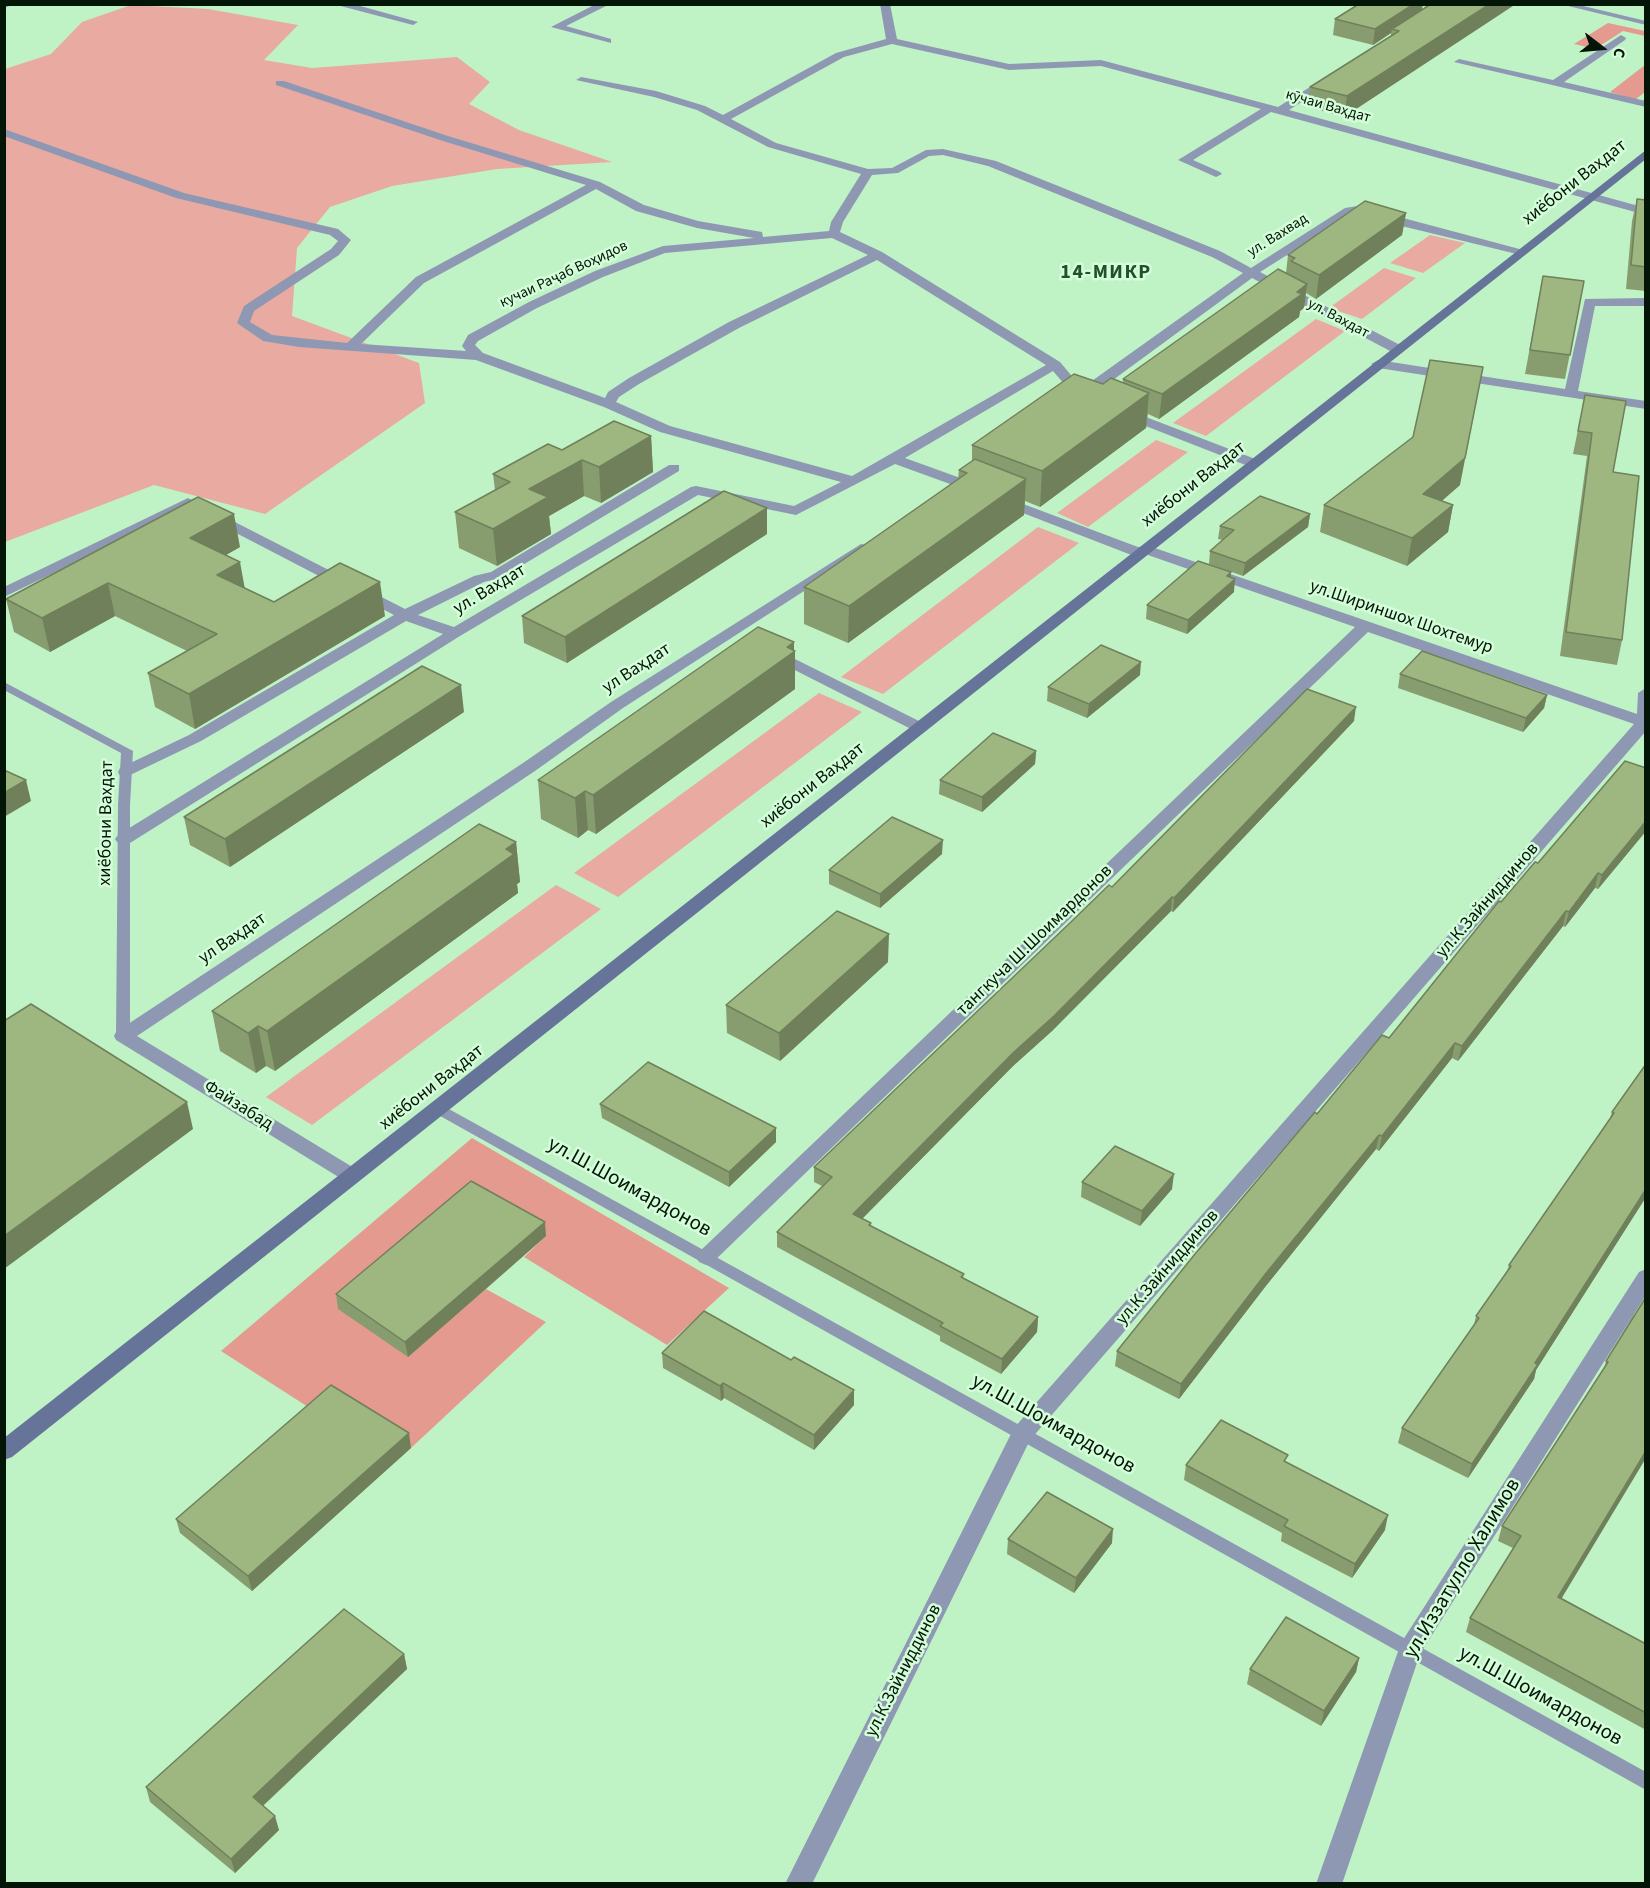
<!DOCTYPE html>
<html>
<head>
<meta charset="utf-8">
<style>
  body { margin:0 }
  #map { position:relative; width:1650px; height:1888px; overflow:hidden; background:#bff3c6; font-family:"Source Sans 3",sans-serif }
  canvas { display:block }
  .frame { position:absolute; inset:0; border:6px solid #031506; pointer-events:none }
  .north { position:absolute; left:1572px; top:18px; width:60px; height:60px; -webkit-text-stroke:4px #d4fdd9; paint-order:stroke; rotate:106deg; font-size:16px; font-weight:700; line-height:24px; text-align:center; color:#031506 }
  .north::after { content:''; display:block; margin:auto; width:21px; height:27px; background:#031506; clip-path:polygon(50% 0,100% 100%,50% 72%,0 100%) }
</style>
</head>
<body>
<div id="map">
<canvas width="1650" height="1888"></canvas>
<div class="frame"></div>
<div class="north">С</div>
</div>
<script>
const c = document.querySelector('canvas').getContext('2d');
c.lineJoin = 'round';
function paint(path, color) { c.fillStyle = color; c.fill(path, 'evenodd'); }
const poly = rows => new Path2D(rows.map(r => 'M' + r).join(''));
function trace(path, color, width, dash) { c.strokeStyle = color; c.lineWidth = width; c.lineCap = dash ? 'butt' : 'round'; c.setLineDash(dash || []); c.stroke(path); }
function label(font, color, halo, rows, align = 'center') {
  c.font = font + ' "Source Sans 3",sans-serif'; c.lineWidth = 5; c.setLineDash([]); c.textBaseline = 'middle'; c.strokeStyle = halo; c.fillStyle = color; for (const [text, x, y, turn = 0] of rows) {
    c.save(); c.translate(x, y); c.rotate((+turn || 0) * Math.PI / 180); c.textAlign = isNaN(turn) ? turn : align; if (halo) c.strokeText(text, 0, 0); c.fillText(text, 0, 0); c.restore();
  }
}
const green = poly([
  [131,5,208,9,298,25,264,60,312,68,457,57,490,82,469,104,519,130,612,162,497,169,392,186,330,207,297,248,292,316,419,363,425,403,265,514,154,485,5,542,5,69,51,54,82,22],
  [1430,235,1465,243,1423,273,1390,263],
  [1384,268,1416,278,1362,319,1329,308],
  [1316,319,1345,331,1206,436,1173,423],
  [1156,440,1188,452,1088,527,1057,513],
  [1038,527,1079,543,883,694,841,677],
  [819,693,862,712,618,897,574,873],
  [556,885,601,909,312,1125,266,1097]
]);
const forest = poly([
  [1608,23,1645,31,1645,36,1623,31,1595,49,1574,44],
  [1645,65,1645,92,1635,100,1610,92],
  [472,1138,729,1288,667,1345,524,1257,546,1236,486,1289,546,1322,411,1448,334,1400,319,1414,221,1351]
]);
const lane = poly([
  [1560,4,1575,4,1646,21,1646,25,1560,4],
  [4,682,133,751,130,805,130,1036,128,1039,123,1041,116,1036,118,805,121,753,4,690,4,682],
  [438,1103,1646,1772,1646,1790,433,1112,431,1108,433,1104,438,1103]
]);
const street = poly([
  [4,4,15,4,4,8,4,4],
  [333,4,353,4,418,22,413,25,333,4],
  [596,4,610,4,566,26,611,39,611,43,551,27,596,4],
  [880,4,890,4,897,39,1009,64,1101,60,1278,107,1326,77,1334,77,1334,81,1289,110,1646,208,1646,215,1271,112,1193,160,1220,172,1222,174,1216,177,1178,160,1261,109,1101,66,1009,70,892,44,844,57,731,119,776,143,868,169,892,168,926,150,943,149,996,161,1220,251,1251,268,1345,208,1358,206,1527,251,1521,255,1352,214,1260,272,1402,346,1402,352,1392,352,1252,278,1087,399,1077,399,1053,371,905,458,966,480,966,486,953,495,943,495,941,492,950,484,895,464,796,515,698,495,460,636,130,843,118,843,115,839,118,835,443,634,406,621,201,741,126,777,120,776,118,772,120,768,189,735,394,615,188,508,4,597,4,587,188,498,405,609,474,576,491,572,669,465,679,465,679,471,501,578,484,582,418,615,454,627,691,487,696,486,794,506,841,482,660,432,604,407,476,360,299,347,263,341,237,323,244,306,331,249,338,241,330,235,176,198,4,136,4,129,184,193,338,229,351,240,339,255,254,311,250,322,272,335,347,343,416,277,586,185,440,140,276,85,276,81,284,81,448,136,600,182,644,205,698,221,762,232,763,237,829,231,831,222,861,174,768,147,697,110,654,97,576,80,581,77,656,91,705,106,723,115,836,53,886,39,880,4],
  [943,155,988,166,1212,257,1243,273,1082,388,1060,362,882,252,840,232,843,222,872,175,898,173,929,156,943,155],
  [596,189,636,211,697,228,754,238,663,246,595,271,529,302,468,335,462,346,466,351,361,344,424,283,596,189],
  [832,238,868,255,729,322,629,378,608,392,605,398,483,353,475,345,478,341,537,308,603,277,665,253,832,238],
  [877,260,1046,365,852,476,670,426,616,402,619,397,639,384,739,328,877,260],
  [1621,35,1626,38,1625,40,1564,82,1646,101,1646,107,1454,62,1459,59,1553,80,1621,35],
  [1646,298,1646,306,1595,306,1578,391,1646,401,1646,409,1378,368,1371,364,1378,360,1565,389,1585,299,1646,298],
  [1125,409,1258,460,1260,463,1258,466,1248,466,1120,416,1120,410,1125,409],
  [1002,496,1138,547,1149,546,1637,714,1638,693,1646,688,1646,731,1030,1440,812,1884,785,1884,1014,1428,1634,724,1368,632,713,1262,706,1265,699,1262,696,1257,699,1252,1355,627,1145,554,1134,556,997,503,995,500,1002,496],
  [861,544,866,545,868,548,866,551,623,708,535,771,137,1036,359,1171,362,1176,359,1181,345,1181,116,1040,114,1036,116,1032,523,763,611,702,861,544],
  [773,648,925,724,927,727,919,732,913,730,767,656,765,653,773,648],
  [1646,1269,1646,1295,1420,1654,1342,1884,1316,1884,1401,1643,1639,1272,1646,1269]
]);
const secondary = poly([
  [1646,150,1646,159,12,1457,4,1460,4,1438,1646,150]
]);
const wall = poly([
  [1423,4,1344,117,1308,107,1310,87,1391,36,1391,33,1373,45,1333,35,1335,19],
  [1637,199,1646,200,1646,291,1626,289,1632,221],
  [1406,213,1402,235,1316,299,1306,293,1304,308,1300,311,1299,317,1159,419,1148,414,1146,428,1040,507,1025,501,1024,515,848,643,804,624,804,587,958,479,959,470,972,461,972,445,1103,384,1123,383,1123,379,1286,273,1288,255],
  [1543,276,1584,281,1565,379,1525,374],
  [1585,395,1613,472,1622,640,1617,665,1560,656,1587,456,1573,454],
  [651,436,653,472,601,503,584,496,549,516,551,534,497,566,459,548,455,512,495,490,493,474,562,450],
  [1460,485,1442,501,1453,505,1448,532,1407,566,1320,532,1324,505],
  [1310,514,1308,527,1243,576,1209,564,1210,551,1223,540,1218,539,1220,526],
  [767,534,567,663,524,643,522,616],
  [240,547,226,555,245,588,274,602,385,616,195,729,155,707,148,673,187,651,115,616,50,652,14,632,6,599],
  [1231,577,1234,592,1187,634,1146,619,1147,605],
  [794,650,795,651,795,689,596,834,588,830,578,838,541,819,538,780],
  [1400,674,1547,695,1544,708,1523,732,1398,688],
  [1140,675,1087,718,1047,701,1048,687],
  [464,712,230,867,190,845,184,817],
  [1354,721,1173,912,1171,911,1052,1031,1013,1066,862,1219,871,1223,871,1226,964,1274,963,1278,1038,1317,1037,1332,1001,1374,940,1341,940,1336,777,1247,777,1232,822,1186,814,1182,814,1167,1112,887],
  [1036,751,1035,764,982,812,939,794,940,780],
  [1646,768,1646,831,1598,889,1595,888,1565,927,1563,926,1458,1061,1452,1058,1379,1151,1376,1149,1265,1287,1179,1399,1115,1366,1117,1351,1317,1114,1389,1038,1501,902,1538,863],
  [516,842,520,882,517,884,518,893,275,1071,266,1066,256,1073,220,1051,212,1011],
  [942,854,880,908,829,884,829,870],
  [888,962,780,1061,727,1033,726,1005],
  [1646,1064,1646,1197,1536,1370,1534,1379,1468,1478,1398,1443,1402,1428,1474,1325,1476,1316,1507,1272,1509,1265,1610,1118,1612,1112],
  [600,1104,776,1142,729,1187,602,1118],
  [1082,1182,1172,1189,1140,1226,1081,1197],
  [546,1236,408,1357,338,1309,336,1294],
  [1634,1314,1562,1598,1646,1644,1646,1730,1466,1632,1470,1618,1513,1548,1498,1541,1502,1526,1604,1369,1606,1361],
  [662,1353,791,1360,854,1405,814,1450,724,1398,721,1401,663,1368],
  [411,1448,252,1591,180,1533,176,1519],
  [1287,1462,1385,1530,1352,1578,1281,1541,1282,1533,1184,1480,1186,1465],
  [1008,1539,1112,1543,1074,1593,1007,1554],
  [404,1654,407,1669,263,1806,279,1830,235,1873,150,1802,146,1787],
  [1359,1658,1356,1672,1321,1726,1247,1684,1250,1669]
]);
const shadedWall = poly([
  [1414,4,1423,4,1421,14,1392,29,1391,33,1373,45,1375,29],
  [1490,4,1516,4,1344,117,1347,96],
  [1406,213,1402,235,1316,299,1319,275],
  [1307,284,1304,308,1300,311,1299,317,1159,419,1162,394],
  [1483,367,1460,485,1418,521,1423,494],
  [1149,393,1146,428,1040,507,1042,471],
  [651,436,653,472,601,503,599,467],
  [582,460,584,496,549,516,551,534,497,566,493,529,529,489],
  [1026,479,1024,515,848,643,849,606],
  [1453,505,1448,532,1407,566,1412,538],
  [767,508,767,534,567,663,565,637],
  [234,514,240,547,196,572,190,538],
  [1310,514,1308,527,1243,576,1245,563],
  [240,562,246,595,217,575],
  [1231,572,1230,584,1235,579,1234,592,1187,634,1188,620,1227,576],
  [380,582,385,616,195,729,189,694],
  [108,583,115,616,50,652,42,618],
  [794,642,794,652,795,651,795,689,596,834,593,795],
  [1141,662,1140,675,1087,718,1089,704],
  [461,685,464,712,230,867,225,839],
  [1547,695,1544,708,1523,732,1526,718],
  [1356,707,1354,721,1173,912,1174,898],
  [1036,751,1035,764,982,812,982,797],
  [26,780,31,801,4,817,4,793],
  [585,791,588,830,578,838,575,798],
  [1646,821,1646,831,1598,889,1602,875],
  [943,840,942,854,880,908,880,894],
  [516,842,520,882,517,884,518,893,275,1071,267,1031],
  [1598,873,1595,888,1565,927,1569,912],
  [1172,897,1171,911,1052,1031,1013,1066,853,1228,853,1214,1014,1052],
  [1566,911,1563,926,1458,1061,1462,1046],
  [889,934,888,962,780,1061,779,1033],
  [258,1026,266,1066,256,1073,248,1033],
  [1455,1043,1452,1058,1379,1151,1382,1136],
  [187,1102,193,1129,4,1269,4,1236],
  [776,1128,776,1142,729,1187,729,1172],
  [1379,1135,1376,1149,1265,1287,1179,1399,1181,1384,1267,1272],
  [1174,1174,1172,1189,1140,1226,1142,1211],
  [1646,1189,1646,1197,1536,1370,1534,1379,1468,1478,1472,1464],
  [545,1222,546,1236,408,1357,405,1342],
  [1038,1317,1037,1332,1001,1374,1002,1359],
  [723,1383,724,1398,721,1401,720,1386],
  [854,1390,854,1405,814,1450,814,1435],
  [409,1433,411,1448,252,1591,248,1576],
  [1646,1451,1646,1458,1554,1611,1558,1597],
  [1388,1515,1385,1530,1352,1578,1355,1564],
  [1113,1529,1112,1543,1074,1593,1076,1578],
  [404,1654,407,1669,256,1812,253,1797],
  [1359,1658,1356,1672,1321,1726,1324,1711],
  [275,1816,279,1830,235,1873,231,1859]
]);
const building = poly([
  [1359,4,1414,4,1375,29,1335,19,1359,4],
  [1431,4,1490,4,1347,96,1310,87,1399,31,1392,29,1431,4],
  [1637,199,1646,200,1646,267,1631,265,1637,199],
  [1365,201,1406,213,1319,275,1291,261,1295,258,1288,255,1365,201],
  [1278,269,1307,284,1297,292,1302,294,1162,394,1123,379,1278,269],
  [1543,276,1584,281,1570,355,1530,350,1543,276],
  [1430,360,1483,367,1465,458,1423,494,1453,505,1412,538,1324,505,1413,437,1430,360],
  [1074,374,1103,384,1111,378,1149,393,1042,471,972,445,1074,374],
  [1585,395,1626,401,1613,472,1639,476,1622,640,1566,632,1592,433,1578,431,1585,395],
  [614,421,651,436,599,467,582,460,529,489,548,497,493,529,455,512,510,482,493,474,548,444,562,450,614,421],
  [975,459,1026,479,849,606,804,587,967,473,959,470,975,459],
  [724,491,767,508,565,637,522,616,724,491],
  [1260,496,1310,514,1245,563,1210,551,1234,530,1220,526,1260,496],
  [198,497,234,514,190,538,240,562,217,575,274,602,340,563,380,582,189,694,148,673,217,634,108,583,42,618,6,599,198,497],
  [1198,561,1231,572,1227,576,1235,579,1188,620,1147,605,1198,561],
  [758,627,794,642,787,647,795,651,593,795,585,791,575,798,538,780,758,627],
  [1101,645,1141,662,1089,704,1048,687,1101,645],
  [1422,651,1547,695,1526,718,1400,674,1422,651],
  [422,666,461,685,225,839,184,817,422,666],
  [1307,689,1356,707,1174,898,1172,897,1054,1016,1014,1052,853,1214,871,1223,869,1225,964,1274,961,1277,1038,1317,1002,1359,940,1326,943,1323,777,1232,832,1177,814,1167,1073,920,1109,885,1112,887,1307,689],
  [993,733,1036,751,982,797,940,780,993,733],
  [1625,761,1646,768,1646,821,1602,875,1598,873,1569,912,1566,911,1462,1046,1455,1043,1382,1136,1379,1135,1267,1272,1181,1384,1117,1351,1195,1254,1315,1112,1317,1114,1382,1035,1389,1038,1499,901,1501,902,1535,862,1538,863,1625,761],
  [4,770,26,780,4,793,4,770],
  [892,817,943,840,880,894,829,870,892,817],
  [479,824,516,842,506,849,514,854,267,1031,258,1026,248,1033,212,1011,479,824],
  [837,911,889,934,779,1033,726,1005,837,911],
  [31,1004,187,1102,4,1236,4,1021,31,1004],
  [648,1062,776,1128,729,1172,600,1104,648,1062],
  [1646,1064,1646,1189,1535,1363,1538,1364,1472,1464,1402,1428,1479,1318,1476,1316,1511,1266,1509,1265,1614,1113,1612,1112,1646,1064],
  [1115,1146,1174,1174,1142,1211,1082,1182,1115,1146],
  [471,1181,545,1222,405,1342,336,1294,471,1181],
  [1646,1297,1646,1451,1558,1597,1646,1644,1646,1713,1470,1618,1521,1536,1502,1526,1608,1362,1606,1361,1646,1297],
  [704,1311,791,1360,794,1357,854,1390,814,1435,723,1383,720,1386,662,1353,704,1311],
  [331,1385,409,1433,248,1576,176,1519,331,1385],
  [1221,1420,1288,1455,1284,1461,1388,1515,1355,1564,1284,1526,1288,1520,1186,1465,1221,1420],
  [1047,1492,1113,1529,1076,1578,1008,1539,1047,1492],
  [344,1609,404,1654,253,1797,275,1816,231,1859,146,1787,344,1609],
  [1286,1617,1359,1658,1324,1711,1250,1669,1286,1617]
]);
const farStreetnames = [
  ["кӯчаи Ваҳдат",1328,107,16],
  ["ул. Вахвад",1278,236,-32],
  ["кучаи Раҷаб Воҳидов",564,275,-25],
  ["ул. Вахдат",1338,319,28]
];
const streetNames = [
  ["хиёбони Ваҳдат",1575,183,-38],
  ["хиёбони Ваҳдат",1194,485,-38],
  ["ул. Вахдат",490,590,-31],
  ["ул.Шириншох Шохтемур",1401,618,19],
  ["ул Ваҳдат",637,669,-33],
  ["хиёбони Ваҳдат",813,786,-38],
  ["хиёбони Вахдат",107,823,-89],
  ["ул.К.Зайниддинов",1488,901,-49],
  ["ул Ваҳдат",233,939,-34],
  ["тангкуча Ш.Шоимардонов",1035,941,-44],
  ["хиёбони Ваҳдат",432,1088,-38],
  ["Файзабад",238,1106,32],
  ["ул.К.Зайниддинов",1168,1268,-49],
  ["ул.К.Зайниддинов",904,1671,-63]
];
const farDistrictnames = [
  ["14-МИКР",1106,274]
];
const nearStreetnames = [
  ["ул.Ш.Шоимардонов",629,1188,29],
  ["ул.Ш.Шоимардонов",1053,1425,29],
  ["ул.Иззатулло Халимов",1463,1569,-59],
  ["ул.Ш.Шоимардонов",1540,1697,29]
];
paint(green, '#e9aaa1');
paint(forest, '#e49a8f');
paint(lane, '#8e98b3');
paint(street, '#8e98b3');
paint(secondary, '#66749a');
paint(wall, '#889d6f');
paint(shadedWall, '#6f805a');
paint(building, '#9eb781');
trace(building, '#6f805a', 1.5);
label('15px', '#031506', '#d4fdd9', farStreetnames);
label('18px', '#031506', '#d4fdd9', streetNames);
c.letterSpacing = '1.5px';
label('bold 20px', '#22512c', '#d4fdd9', farDistrictnames);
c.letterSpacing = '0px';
label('21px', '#031506', '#d4fdd9', nearStreetnames);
</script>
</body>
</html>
